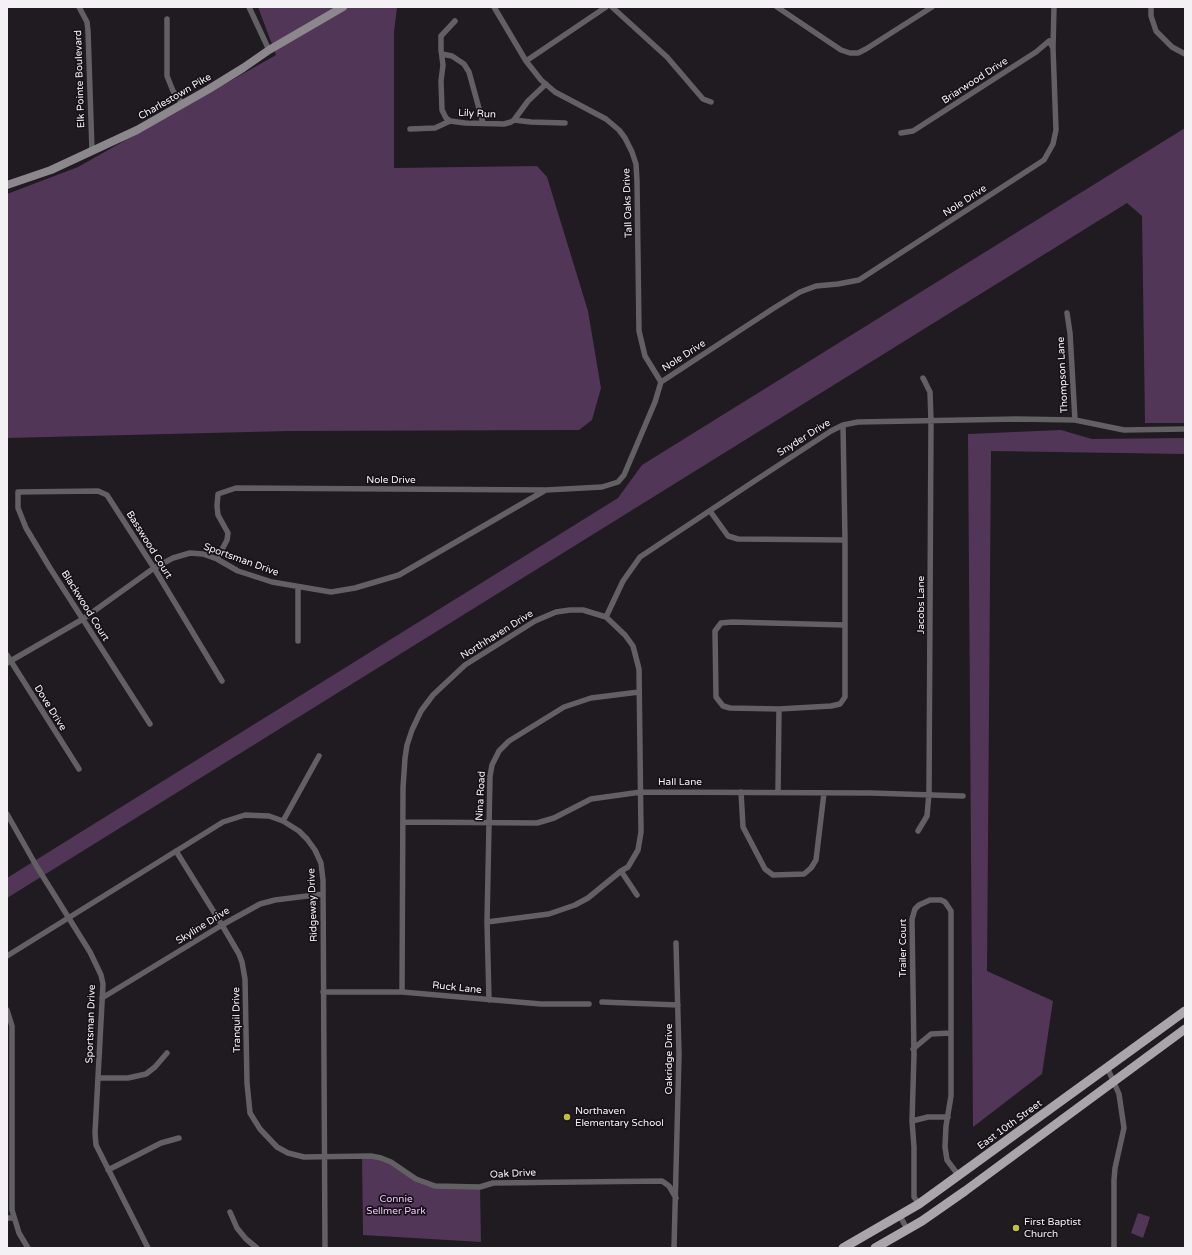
<!DOCTYPE html>
<html>
<head>
<meta charset="utf-8">
<style>
  body { margin:0 }
  #map { position:relative; width:1192px; height:1255px; overflow:hidden; background:#1f1b20; font-family:"Varela Round",sans-serif }
  canvas { display:block }
  .frame { position:absolute; inset:0; border:8px solid #f4f1f5; pointer-events:none }
</style>
</head>
<body>
<div id="map">
<canvas width="1192" height="1255"></canvas>
<div class="frame"></div>
</div>
<script>
const c = document.querySelector('canvas').getContext('2d');
c.lineJoin = 'round';
function paint(path, color) { c.fillStyle = color; c.fill(path, 'evenodd'); }
const poly = rows => new Path2D(rows.map(r => 'M' + r).join(''));
function trace(path, color, width, dash) { c.strokeStyle = color; c.lineWidth = width; c.lineCap = dash ? 'butt' : 'round'; c.setLineDash(dash || []); c.stroke(path); }
function label(font, color, halo, rows, align = 'center') {
  c.font = font + ' "Varela Round",sans-serif'; c.lineWidth = 3.5; c.setLineDash([]); c.textBaseline = 'middle'; c.strokeStyle = halo; c.fillStyle = color; for (const [text, x, y, turn = 0] of rows) {
    c.save(); c.translate(x, y); c.rotate((+turn || 0) * Math.PI / 180); c.textAlign = isNaN(turn) ? turn : align; if (halo) c.strokeText(text, 0, 0); c.fillText(text, 0, 0); c.restore();
  }
}
const green = poly([
  [258,7,397,7,394,32,394,168,537,166,547,177,588,311,601,388,592,420,579,430,289,431,7,438,7,194,78,167,276,55],
  [1185,128,1185,423,1145,423,1142,216,1127,203,7,898,7,878,618,498,642,465],
  [1061,430,1092,439,1185,438,1185,454,991,451,987,971,1053,1001,1042,1074,973,1127,968,434],
  [362,1156,391,1162,416,1179,449,1187,480,1187,481,1242,363,1235],
  [1138,1213,1150,1217,1143,1238,1131,1233]
]);
const street = poly([
  [79,7,87,22,88,31,92,151],
  [249,7,269,50],
  [494,7,526,61,541,80,555,92,606,119,619,130,625,138,632,152,636,164,637,181,639,331,645,356,661,382],
  [612,7,667,57,703,99,711,102],
  [777,7,841,50,850,53,858,53,866,49,932,7],
  [1151,7,1151,16,1156,31,1172,47,1185,54],
  [167,19,167,76,173,91,182,103],
  [455,21,441,36,441,50,443,65,441,81,442,110,446,118,450,121,465,123,504,124,511,122,514,120,528,101,546,84],
  [442,54,452,56,464,64,469,72,483,123],
  [526,61,606,7],
  [514,120,531,122,565,123],
  [410,129,435,128,450,121],
  [901,133,913,131,1036,52,1049,41,1053,48],
  [1067,313,1070,333,1075,420,1124,430,1185,429],
  [710,511,728,536,738,539,845,540],
  [217,559,227,540,228,533,218,515,217,506,218,494,236,488,546,490,602,487,618,482,624,475,655,402,661,382,774,308,800,292,816,286,838,284,859,280,1044,160,1053,144,1056,130,1053,48,1054,7],
  [298,587,298,641],
  [606,617,623,581,640,557,756,480,831,431,843,425,858,422,1017,419,1075,420],
  [7,655,79,769],
  [7,663,83,619,154,568,173,558,190,553,203,554,217,559,238,571,272,582,331,592,355,588,399,575,544,491],
  [779,709,730,708,723,706,716,697,715,631,721,623,732,622,845,625],
  [150,724,50,568,26,528,18,508,18,492,98,491,107,495,154,568,222,681],
  [741,792,743,827,765,869,773,875,804,874,811,868,816,860,824,793],
  [778,792,779,709,831,706,840,704,845,697,845,540,843,425],
  [7,814,37,867,90,952,101,975,103,984,95,1133,96,1145,148,1248],
  [283,821,319,756],
  [403,822,537,823,554,818,591,799,641,792,871,793,963,796],
  [918,831,927,816,929,793,931,421,930,392,923,378],
  [176,851,222,925,239,954,242,962,245,979,247,1083,250,1113,260,1129,277,1147,288,1153,304,1157,371,1156,381,1158,391,1162,416,1179,435,1186,480,1187,493,1183,662,1181,669,1186,676,1198],
  [621,871,637,895],
  [7,956,223,822,245,815,269,816,283,821,299,831,307,839,315,850,321,863,323,880,325,1248],
  [323,992,402,992,541,1004,589,1004],
  [402,992,403,788,405,758,407,745,412,730,421,711,433,695,465,665,535,621,556,612,570,610,583,610,606,617,625,635,633,646,639,669,641,832,638,850,628,867,621,871,588,898,575,905,549,914,487,922],
  [102,998,222,925,260,904,275,900,323,894],
  [489,1000,487,922,490,776,492,765,499,751,509,741,564,707,591,698,639,692],
  [602,1002,678,1005],
  [7,1010,12,1026,12,1210,19,1233,28,1248],
  [913,1049,931,1034,951,1033],
  [1107,1067,1119,1094,1124,1128,1115,1168,1114,1180,1114,1248],
  [98,1078,128,1078,146,1074,155,1067,167,1053],
  [912,1121,928,1117,948,1117],
  [108,1170,161,1143,179,1138],
  [919,1204,914,1197,914,1147,912,1121,914,1055,912,919,915,909,919,905,930,900,941,900,945,902,951,911,951,1096,946,1126,945,1147,947,1160,959,1176],
  [230,1212,237,1228,246,1239,257,1248],
  [900,1216,907,1229],
  [7,1218,14,1218],
  [674,1248,679,1054,676,943]
]);
const secondary = poly([
  [7,185,51,170,137,130,209,89,243,68,269,50,343,7]
]);
const primary = poly([
  [843,1248,919,1204,1185,1011],
  [875,1248,922,1221,965,1191,1185,1029]
]);
const markers = [
  [567,1117,4,"#bfbe41"],
  [1016,1228,4,"#bfbe41"]
];
const streetNames = [
  ["Elk Pointe Boulevard",80,79,-92],
  ["Briarwood Drive",975,81,-33],
  ["Charlestown Pike",175,97,-30],
  ["Lily Run",477,114,3],
  ["Nole Drive",965,201,-33],
  ["Tall Oaks Drive",628,203,-92],
  ["Nole Drive",684,356,-33],
  ["Thompson Lane",1063,375,-93],
  ["Snyder Drive",804,438,-32],
  ["Nole Drive",391,480],
  ["Basswood Court",149,545,58],
  ["Sportsman Drive",241,560,20],
  ["Jacobs Lane",921,605,-90],
  ["Blackwood Court",85,606,58],
  ["Northhaven Drive",497,635,-32],
  ["Dove Drive",50,708,58],
  ["Hall Lane",680,782],
  ["Nina Road",481,796,-87],
  ["Ridgeway Drive",313,905,-92],
  ["Skyline Drive",203,926,-32],
  ["Trailer Court",903,948,-90],
  ["Ruck Lane",457,988,6],
  ["Tranquil Drive",237,1020,-91],
  ["Sportsman Drive",91,1024,-88],
  ["Oakridge Drive",669,1059,-90],
  ["East 10th Street",1010,1125,-36],
  ["Oak Drive",513,1174,-3]
];
const poiNames = [
  ["Northaven",575,1111],
  ["Elementary School",575,1123],
  ["First Baptist",1024,1222],
  ["Church",1024,1234]
];
const parkNames = [
  ["Connie",396,1199],
  ["Sellmer Park",396,1211]
];
paint(green, '#513658');
trace(street, '#626063', 5.5);
trace(secondary, '#8b878c', 8);
trace(primary, '#aaa5ab', 9);
for (const [x, y, r, color] of markers) { const dot = new Path2D(); dot.arc(x, y, r, 0, 2 * Math.PI); c.fillStyle = color; c.fill(dot); trace(dot, '#161217', 1.5); }
label('10px', '#f4f1f5', '#161217', streetNames);
label('10px', '#f4f1f5', '#161217', poiNames, 'left');
label('10px', '#f1c1fe', '#161217', parkNames);
</script>
</body>
</html>
